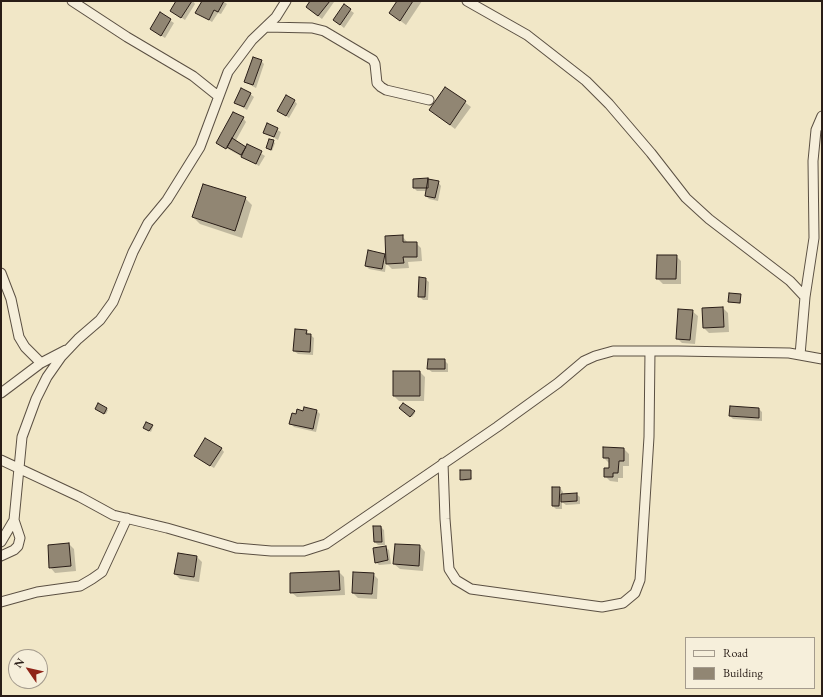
<!DOCTYPE html>
<html>
<head>
<meta charset="utf-8">
<style>
  body { margin:0 }
  #map { position:relative; width:823px; height:697px; overflow:hidden; background:#f1e7c7; font-family:"EB Garamond",serif }
  canvas { display:block }
  .frame { position:absolute; inset:0; border:2px solid #291d17; pointer-events:none }
  .legend { position:absolute; left:685px; top:637px; width:130px; height:52px; box-sizing:border-box; background:#f6efdb; border:1px solid #a49b8d; margin:0; padding:5px 7px; list-style:none; font-size:12px; color:#291d17 }
  .legend li { display:flex; align-items:center; gap:8px; height:20px }
  .legend b { width:20px; border:1px solid #a49b8d }
  .north { position:absolute; left:8px; top:649px; width:40px; height:40px; box-sizing:border-box; background:#f6efdb; border:1px solid #a49b8d; border-radius:50%; rotate:304deg; font-size:11px; font-weight:700; line-height:16px; text-align:center; color:#291d17 }
  .north::after { content:''; display:block; margin:auto; width:14px; height:18px; background:#8f2418; clip-path:polygon(50% 0,100% 100%,50% 72%,0 100%) }
</style>
</head>
<body>
<div id="map">
<canvas width="823" height="697"></canvas>
<div class="frame"></div>
<ul class="legend">
<li><b style="height:5px;background:#f6efdb"></b>Road</li>
<li><b style="height:11px;background:#918673"></b>Building</li>
</ul>
<div class="north">N</div>
</div>
<script>
const c = document.querySelector('canvas').getContext('2d');
c.lineJoin = 'round';
function paint(path, color) { c.fillStyle = color; c.fill(path, 'evenodd'); }
const poly = rows => new Path2D(rows.map(r => 'M' + r).join(''));
function trace(path, color, width, dash) { c.strokeStyle = color; c.lineWidth = width; c.lineCap = dash ? 'butt' : 'round'; c.setLineDash(dash || []); c.stroke(path); }
const shadow = poly([
  [177,1,193,1,195,4,185,20,171,11],
  [203,1,223,1,227,4,221,14,218,13,212,22,197,13],
  [311,1,333,1,334,2,322,19,310,10],
  [398,1,422,1,406,25,390,13],
  [344,6,354,13,344,28,338,23],
  [160,14,174,23,165,38,151,29],
  [261,61,264,64,256,88,245,82],
  [446,88,471,107,455,129,430,110],
  [250,94,254,97,247,110,236,103],
  [294,100,297,104,289,118,278,110],
  [243,118,246,122,235,142,246,149,248,145,265,156,259,166,217,143],
  [268,125,281,132,278,140,264,132],
  [270,140,275,143,272,151,267,148],
  [428,179,438,182,441,186,438,201,429,199,426,196,427,191,417,191,414,188,414,180],
  [245,198,252,205,242,238,200,224,193,217],
  [402,236,408,243,416,243,421,248,422,261,408,262,409,268,392,269,386,263,385,272,369,269,366,266,384,254,386,257],
  [676,256,681,261,681,284,663,284,657,278],
  [425,279,429,282,428,300,423,300,419,296],
  [740,295,741,304,729,301],
  [723,308,728,313,729,332,709,333,704,328],
  [692,311,698,316,695,344,682,343,677,338],
  [306,331,314,338,313,355,298,354,294,351],
  [444,360,448,364,448,372,432,372,428,369],
  [420,372,425,377,424,401,399,401,394,396],
  [98,405,108,410,106,414,96,409],
  [305,408,317,411,320,414,316,432,294,427,290,423,297,415,304,412],
  [759,409,762,412,762,421,733,419,730,416],
  [402,410,414,412,415,413,412,417],
  [152,426,153,427,151,432,144,428],
  [221,448,224,452,214,468,199,459],
  [624,449,629,454,629,466,623,466,623,478,618,478,618,482,610,481,605,476,610,469,609,463,604,458],
  [470,471,472,480,462,481,461,479],
  [560,488,563,492,563,495,576,494,580,497,580,504,566,505,562,502,562,509,556,509,553,506],
  [374,527,381,527,384,530,385,545,378,545,375,542],
  [69,544,74,549,76,571,55,573,50,567],
  [420,546,425,552,423,571,400,569,394,564],
  [385,547,389,550,391,564,379,565,376,562],
  [178,554,197,557,202,562,199,582,180,579,175,574],
  [339,572,344,577,345,595,297,597,291,592],
  [373,574,378,579,377,599,358,598,353,593]
]);
const building = poly([
  [176,1,192,1,181,18,170,11,176,1],
  [202,1,224,1,218,12,214,10,209,20,195,13,202,1],
  [310,1,330,1,318,16,306,7,310,1],
  [397,1,413,1,400,21,389,13,397,1],
  [344,4,351,9,340,25,333,20,344,4],
  [160,12,171,19,161,36,150,29,160,12],
  [253,57,262,60,253,85,244,82,253,57],
  [445,87,466,101,450,125,429,110,445,87],
  [241,88,251,93,244,107,234,103,241,88],
  [286,95,295,100,286,116,277,111,286,95],
  [233,112,244,117,226,149,216,143,233,112],
  [267,123,278,128,274,137,263,133,267,123],
  [232,138,246,147,241,155,227,147,232,138],
  [269,139,274,140,271,150,266,148,269,139],
  [247,144,262,151,256,164,241,157,247,144],
  [428,178,428,188,413,188,413,179,428,178],
  [428,179,439,181,435,198,425,196,428,179],
  [203,184,246,197,235,231,192,217,203,184],
  [403,235,403,242,417,242,417,257,403,257,404,263,386,264,385,236,403,235],
  [368,250,385,254,382,269,365,266,368,250],
  [657,255,677,255,676,279,656,279,657,255],
  [419,277,426,278,425,297,418,297,419,277],
  [729,293,741,294,740,303,728,302,729,293],
  [723,307,724,327,703,328,702,308,723,307],
  [678,309,693,310,690,340,676,339,678,309],
  [295,329,307,330,306,334,311,334,310,352,293,351,295,329],
  [428,359,445,359,445,369,427,369,428,359],
  [393,371,420,371,420,396,393,396,393,371],
  [98,403,107,408,104,414,95,409,98,403],
  [403,403,415,411,410,417,399,408,403,403],
  [730,406,759,408,759,418,729,416,730,406],
  [304,407,317,410,313,429,289,424,292,413,296,414,297,409,303,411,304,407],
  [146,422,153,425,149,431,143,428,146,422],
  [205,438,222,448,210,466,194,456,205,438],
  [603,447,624,448,624,461,619,461,618,473,613,473,613,477,604,477,604,468,609,468,609,458,603,458,603,447],
  [460,470,471,470,471,479,460,480,460,470],
  [552,487,560,487,559,506,552,506,552,487],
  [577,493,577,501,561,502,561,494,577,493],
  [373,526,381,526,382,542,374,542,373,526],
  [69,543,71,566,49,568,48,545,69,543],
  [395,544,420,545,419,566,393,564,395,544],
  [386,546,388,560,375,563,373,548,386,546],
  [178,553,197,556,194,577,174,574,178,553],
  [339,571,340,590,290,593,290,573,339,571],
  [353,572,374,573,372,594,352,593,353,572]
]);
const street = poly([
  [72,1,127,37,193,76,218,96],
  [467,1,527,35,586,81,609,104,651,153,686,198,709,219,790,281,805,297],
  [266,27,312,28,324,31,373,60,375,64,377,83,381,87,386,90,429,100],
  [1,273,11,299,19,337,25,347,41,363],
  [800,355,805,297,814,238,813,161,816,130,822,116],
  [1,393,41,363,66,350],
  [1,460,80,497,113,515,167,528,236,548,271,551,304,551,326,544,497,427,558,383,584,361,595,356,613,351,678,351,789,353,822,359],
  [443,463,445,519,449,569,456,580,471,589,602,607,623,603,635,593,640,580,649,437,650,351],
  [1,542,14,520,22,437,36,399,47,377,61,357,78,339,100,320,113,302,133,252,148,223,167,200,200,147,228,72,252,40,276,17,286,1],
  [1,556,14,550,18,546,20,538,14,520],
  [1,602,37,592,80,586,92,579,102,572,127,518]
]);
paint(shadow, '#0003');
paint(building, '#918673');
trace(building, '#291d17', 1);
trace(street, '#5b5043', 11);
trace(street, '#f6efdb', 9);
</script>
</body>
</html>
